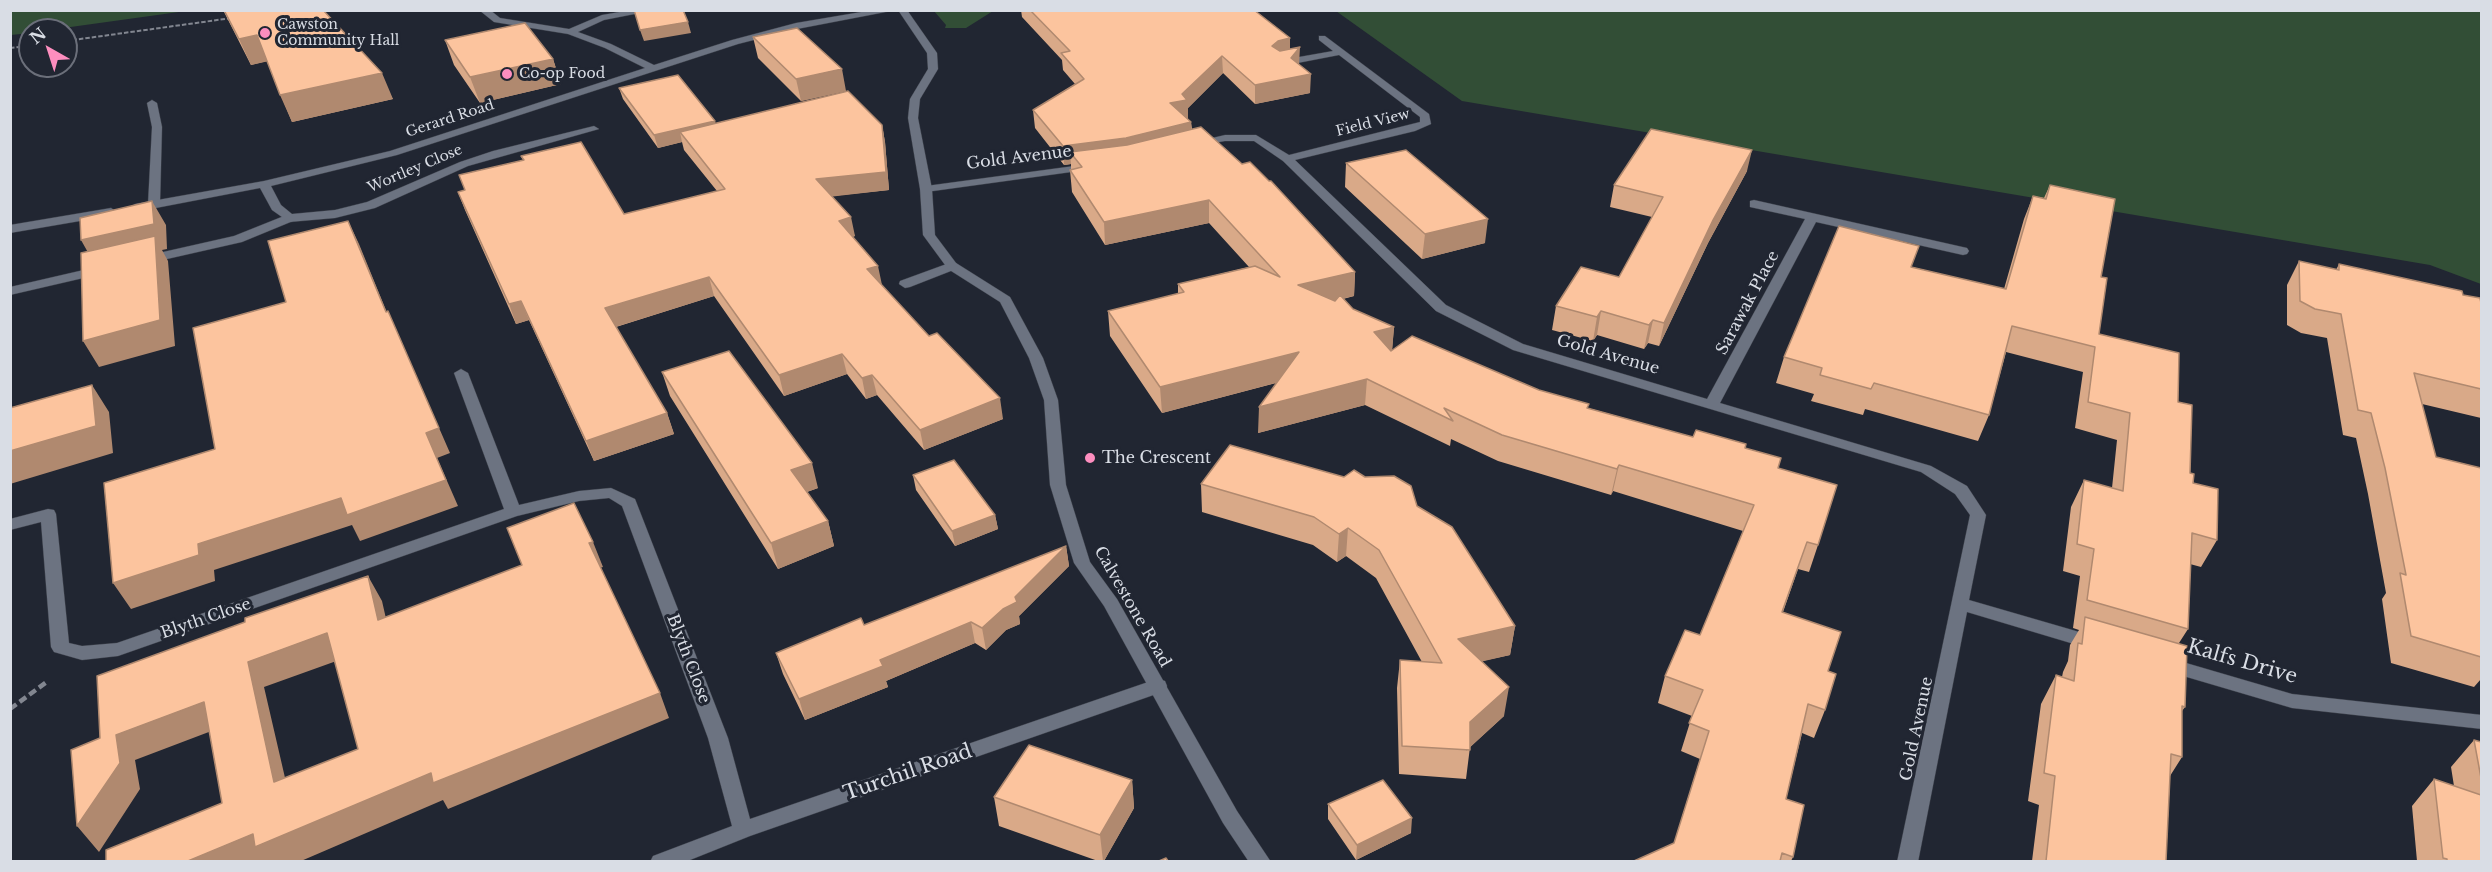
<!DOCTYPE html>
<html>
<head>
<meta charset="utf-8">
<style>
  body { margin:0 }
  #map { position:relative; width:2492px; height:872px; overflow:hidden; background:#212632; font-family:"Libre Baskerville",serif }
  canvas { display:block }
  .frame { position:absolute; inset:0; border:12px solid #d9dde5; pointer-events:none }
  .north { position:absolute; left:18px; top:18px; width:60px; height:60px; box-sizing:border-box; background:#212632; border:2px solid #6b6f7a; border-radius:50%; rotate:321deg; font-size:16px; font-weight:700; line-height:24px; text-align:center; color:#d9dde5 }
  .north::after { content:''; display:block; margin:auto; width:21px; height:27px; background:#fd8ebf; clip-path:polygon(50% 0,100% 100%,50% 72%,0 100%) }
</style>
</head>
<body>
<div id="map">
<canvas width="2492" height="872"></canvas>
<div class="frame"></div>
<div class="north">N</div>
</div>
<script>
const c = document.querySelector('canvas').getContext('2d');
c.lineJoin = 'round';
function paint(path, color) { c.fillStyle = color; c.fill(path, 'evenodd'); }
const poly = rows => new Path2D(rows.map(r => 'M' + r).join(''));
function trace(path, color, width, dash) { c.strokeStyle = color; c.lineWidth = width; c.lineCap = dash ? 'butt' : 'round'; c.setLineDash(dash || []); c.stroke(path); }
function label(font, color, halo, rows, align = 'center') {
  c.font = font + ' "Libre Baskerville",serif'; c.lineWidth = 6; c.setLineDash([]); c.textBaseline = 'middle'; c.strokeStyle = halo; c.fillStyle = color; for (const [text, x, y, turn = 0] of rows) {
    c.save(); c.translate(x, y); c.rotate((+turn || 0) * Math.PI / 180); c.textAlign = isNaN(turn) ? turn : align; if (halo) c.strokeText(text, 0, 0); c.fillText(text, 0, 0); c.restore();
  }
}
const green = poly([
  [10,11,11,10,186,11,49,30,30,30,30,33,11,35],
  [934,11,993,11,966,28,945,28,946,25],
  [1336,11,2481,11,2481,284,2430,265,1462,101]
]);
const pathFar1 = poly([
  [66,41,232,18],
  [10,48,30,46]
]);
const path = poly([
  [10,709,48,681]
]);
const service = poly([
  [152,100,157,103,162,127,160,204,154,208,148,204,152,127,147,103,152,100],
  [289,214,293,215,293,221,242,242,145,264,139,260,141,257,234,236,289,214],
  [952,262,956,263,958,266,956,269,910,287,905,288,899,284,900,281,952,262],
  [101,266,105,267,107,270,105,273,10,295,10,287,101,266]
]);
const minor = poly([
  [479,10,490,10,500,18,569,29,602,15,631,10,655,10,604,20,578,32,611,44,654,65,732,40,796,23,873,10,896,10,797,29,738,44,397,155,271,186,281,205,292,214,335,210,367,202,460,162,493,151,594,126,599,129,468,166,375,208,335,218,289,222,272,210,260,188,135,212,129,208,135,204,264,181,390,151,645,68,605,48,568,34,494,22,479,10],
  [1319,36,1325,36,1429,114,1431,124,1415,131,1295,160,1446,305,1523,344,1707,399,1805,219,1750,207,1750,201,1754,200,1967,248,1969,251,1967,254,1963,255,1816,222,1720,403,1931,466,1967,486,1986,515,1969,600,2100,638,2103,643,2100,648,2094,650,1967,612,1918,862,1897,862,1970,515,1955,494,1921,472,1513,350,1436,311,1283,161,1254,141,1225,141,1191,147,1191,143,1225,135,1256,135,1289,155,1420,122,1420,117,1339,55,1282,66,1277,63,1282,60,1333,51,1319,40,1319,36],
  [1089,164,1095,167,1093,169,926,192,920,189,926,186,1089,164],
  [111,208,117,212,115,215,10,233,10,225,111,208],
  [461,369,468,373,519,505,579,491,611,488,635,499,728,738,750,819,1151,681,1158,679,1165,681,1167,686,1165,691,750,836,685,862,650,862,653,856,732,826,708,738,622,506,609,498,579,501,517,516,118,656,82,660,54,652,51,647,41,522,10,530,10,519,48,509,54,510,56,514,69,643,82,646,117,643,504,509,454,373,461,369],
  [2169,658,2292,694,2482,715,2482,729,2292,708,2163,670,2160,665,2163,660,2169,658]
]);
const tertiary = poly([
  [898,10,907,10,937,53,938,69,920,99,918,118,932,189,935,235,956,263,1010,297,1043,358,1058,400,1066,485,1090,562,1117,599,1237,811,1271,862,1249,862,1223,823,1104,606,1074,563,1050,485,1044,400,1029,358,1000,302,948,269,923,235,920,189,908,118,910,99,928,69,927,53,898,10]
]);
const wall = poly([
  [223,10,323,10,393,99,292,122,267,61,251,65],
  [1021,10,1254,10,1290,38,1290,49,1299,65,1310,93,1255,104,1223,73,1188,108,1187,118,1191,122,1192,129,1355,272,1354,296,1343,299,1353,309,1394,327,1392,350,1539,390,1588,408,1693,437,1745,448,1778,468,1818,545,1809,572,1798,569,1783,612,1828,671,1825,710,1814,738,1802,733,1786,799,1793,857,1791,861,1634,861,1674,843,1700,759,1681,751,1692,716,1658,703,1665,676,1700,635,1743,531,1613,491,1611,495,1498,461,1451,439,1450,446,1365,405,1258,433,1276,383,1162,413,1110,336,1108,311,1178,294,1178,284,1249,267,1209,223,1105,245,1072,192,1070,170,1071,169,1071,164,1064,165,1035,128,1033,110,1075,84,1063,70,1062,60,1022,17],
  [753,37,846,91,801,101,758,58],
  [445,40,553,59,561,84,480,103,454,65],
  [619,88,716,123,882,125,885,142,889,190,832,196,855,236,852,237,882,285,1003,419,924,450,877,395,866,399,847,374,784,396,714,296,616,327,667,413,674,434,594,461,529,320,516,324,465,210,458,192,465,190,523,160,521,156,624,214,717,191,684,150,682,142,658,148,623,99],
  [1346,163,1485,243,1422,259,1345,187],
  [1747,171,1708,243,1659,346,1648,343,1644,349,1597,335,1593,341,1552,330,1556,306,1619,277,1652,217,1610,207,1614,185],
  [2050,185,2101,277,2099,334,2178,402,2190,473,2217,540,2201,567,2190,564,2188,629,2179,643,2185,707,2182,711,2182,757,2170,776,2166,861,2032,861,2039,805,2028,801,2041,704,2056,675,2062,677,2063,672,2068,661,2070,645,2079,630,2073,628,2080,576,2063,571,2071,507,2084,480,2112,488,2117,440,2075,428,2083,372,2006,352,1989,415,1978,441,1865,409,1863,415,1811,401,1814,394,1776,383,1784,357,1912,267,2004,289,2024,219,2033,196,2044,198],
  [2299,261,2336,270,2339,264,2463,295,2481,303,2481,418,2422,404,2436,457,2481,468,2481,679,2474,687,2391,663,2382,599,2386,593,2368,494,2356,438,2343,435,2327,338,2301,333,2287,325,2287,285],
  [662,372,818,488,807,492,828,521,834,546,778,569,670,396],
  [913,475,995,515,998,529,955,546,916,490],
  [1201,484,1417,506,1515,626,1510,655,1482,661,1504,716,1470,747,1466,779,1399,774,1397,688,1400,660,1422,662,1376,578,1346,556,1337,562,1313,545,1202,512],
  [1066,546,1069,566,1019,616,1020,624,1006,630,986,650,975,643,886,681,888,687,805,720,783,674,776,653,864,625],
  [2474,740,2481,742,2481,861,2417,861,2412,806,2434,779,2454,786,2451,767],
  [1132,780,1134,808,1104,861,1098,861,999,826,994,797],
  [1328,804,1411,833,1356,860,1328,819]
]);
const shadedWall = poly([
  [688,22,691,33,644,41,640,30],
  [257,35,269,61,251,65,239,39],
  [1290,38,1290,56,1272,46,1278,41],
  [1300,47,1299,65,1291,76,1291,58],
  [1222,56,1223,73,1188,108,1188,118,1171,122,1170,103,1182,94],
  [553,59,561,84,480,103,470,77],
  [842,69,846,91,801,101,796,79],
  [382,73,393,99,292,122,280,95],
  [1311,74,1310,93,1255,104,1255,85],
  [715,121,718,133,680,132,682,142,658,148,654,135],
  [1191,122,1192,141,1070,152,1071,164,1064,165,1063,146],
  [882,125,885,142,889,190,820,198,816,179],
  [1752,150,1747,171,1708,243,1659,346,1664,323,1713,220],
  [1209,200,1209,223,1105,245,1104,222],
  [152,201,166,225,167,249,162,250,168,261,175,346,99,367,83,341,95,265,81,240],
  [851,217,855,236,843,240,839,221],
  [1488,219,1485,243,1422,259,1425,234],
  [348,221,359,244,396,335,386,312],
  [878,266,882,285,867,269],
  [1355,272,1354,296,1298,309,1298,285],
  [709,277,714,296,612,328,605,308],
  [521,301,529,320,516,324,509,304],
  [388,311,450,453,437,458,458,506,360,541,352,525,214,570,215,581,131,609,113,583,198,544,426,433],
  [1601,311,1597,335,1593,341,1597,317],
  [1653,320,1648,343,1644,349,1649,325],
  [1394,327,1392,352,1374,332],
  [1299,352,1298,377,1162,413,1160,387],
  [842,354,847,374,784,396,779,375],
  [872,375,877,395,866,399,862,378],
  [1367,379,1365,405,1258,433,1259,407],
  [92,385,109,412,113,453,10,484,10,451],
  [1000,398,1003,419,924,450,920,430],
  [667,413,674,434,594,461,586,441],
  [812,463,818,488,798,495,791,470],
  [1619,465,1613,491,1611,495,1617,469],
  [995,515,998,529,955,546,952,531],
  [828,521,834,546,778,569,771,543],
  [1348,528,1346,556,1337,562,1339,534],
  [593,542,603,567,599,568,589,543],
  [1066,546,1069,566,1019,616,1020,624,1006,630,986,650,982,628],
  [368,576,382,601,392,645,378,620],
  [971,622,975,643,886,681,888,687,805,720,799,699,880,660],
  [1515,626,1510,655,1454,668,1458,639],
  [327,633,342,659,264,687,292,808,274,782,248,662],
  [1509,687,1504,716,1466,751,1470,722],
  [660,693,669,718,448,809,443,800,301,861,188,861,253,834,431,773],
  [204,702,222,727,135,760,140,789,99,852,77,826,116,735],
  [1132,780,1134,808,1104,861,1103,861,1100,835],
  [1412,818,1411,833,1356,860,1357,845]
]);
const building = poly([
  [224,10,323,10,382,73,280,95,257,35,239,39,224,10],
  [634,10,683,10,688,22,640,30,634,10],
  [1030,10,1254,10,1290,38,1278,41,1272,46,1280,51,1300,47,1291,58,1311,74,1255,85,1222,56,1182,94,1187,100,1170,103,1191,122,1126,138,1063,146,1033,110,1084,79,1061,53,1070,51,1030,10],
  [525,23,553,59,470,77,445,40,525,23],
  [797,28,842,69,796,79,753,37,797,28],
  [678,75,715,121,654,135,619,88,678,75],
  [848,91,882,125,886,172,816,179,851,217,839,221,878,266,867,269,929,336,937,333,1000,398,920,430,872,375,862,378,842,354,779,375,709,277,605,308,667,413,586,441,521,301,509,304,458,192,465,190,459,175,524,160,521,156,581,142,624,214,725,189,680,132,848,91],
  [1201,127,1242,164,1250,162,1269,181,1271,181,1355,272,1298,285,1335,301,1340,295,1353,309,1394,327,1374,332,1391,351,1412,336,1539,390,1589,404,1587,408,1693,437,1696,430,1746,444,1745,448,1781,458,1778,468,1837,485,1818,545,1807,542,1782,612,1841,632,1828,671,1836,674,1825,710,1808,704,1786,799,1804,805,1793,857,1782,853,1780,861,1634,861,1674,843,1709,731,1689,723,1703,690,1665,676,1685,630,1700,635,1754,505,1619,465,1617,469,1502,435,1444,408,1453,421,1367,379,1259,407,1299,352,1160,387,1108,311,1184,292,1178,284,1255,266,1280,277,1209,200,1104,222,1070,170,1082,167,1070,152,1127,145,1201,127],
  [1651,129,1752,150,1713,220,1664,323,1653,320,1649,325,1601,311,1597,317,1556,306,1581,267,1619,277,1663,197,1614,185,1651,129],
  [1406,150,1488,219,1425,234,1346,163,1406,150],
  [2050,185,2115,199,2101,277,2107,278,2099,334,2179,353,2178,402,2192,405,2190,473,2194,474,2193,483,2218,489,2217,540,2192,533,2188,629,2087,600,2094,549,2077,544,2084,480,2123,491,2130,413,2088,402,2095,347,2012,326,1989,415,1874,383,1871,389,1820,375,1822,368,1784,357,1839,226,1919,246,1911,267,2006,289,2033,196,2046,199,2050,185],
  [152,201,154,224,81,240,80,218,152,201],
  [348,221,386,312,388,311,439,428,426,433,446,480,347,515,341,498,198,544,199,555,113,583,104,483,215,449,193,328,286,302,268,241,348,221],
  [155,236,160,320,83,341,81,253,155,236],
  [2299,261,2339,270,2339,264,2462,291,2463,295,2480,298,2481,303,2481,389,2414,373,2436,457,2481,468,2481,657,2411,636,2400,573,2406,575,2385,468,2371,413,2358,410,2341,314,2315,309,2300,301,2299,261],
  [729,351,812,463,791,470,828,521,771,543,662,372,729,351],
  [92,385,96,426,10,451,10,408,92,385],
  [1230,445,1344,477,1354,470,1365,477,1394,476,1411,486,1417,506,1452,527,1515,626,1458,639,1509,687,1470,722,1470,750,1402,746,1400,660,1442,663,1379,550,1348,528,1339,534,1314,517,1201,484,1230,445],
  [954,460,995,515,952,531,913,475,954,460],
  [574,503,593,542,589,543,660,693,433,783,431,773,255,847,253,834,188,861,106,861,106,850,222,803,204,702,116,735,120,763,77,826,71,750,100,738,97,676,245,622,245,618,368,576,378,620,522,565,507,528,574,503],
  [327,633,358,749,274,782,248,662,327,633],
  [1066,546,1015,597,1017,602,1003,609,982,628,971,622,880,660,883,666,799,699,776,653,861,618,864,625,1066,546],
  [2085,617,2187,646,2185,707,2182,706,2182,757,2171,754,2166,861,2046,861,2055,776,2044,773,2056,675,2074,681,2078,643,2082,644,2085,617],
  [2474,740,2481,742,2481,778,2474,740],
  [1029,745,1132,780,1100,835,994,797,1029,745],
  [2434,779,2481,795,2481,861,2447,861,2447,859,2443,858,2434,779],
  [1383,780,1412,818,1357,845,1328,804,1383,780],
  [1166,858,1168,861,1159,861,1166,858]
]);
const markers = [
  [265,33,6,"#fd8ebf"],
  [507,74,6,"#fd8ebf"],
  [1090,458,6,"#fd8ebf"]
];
const farPoinames = [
  ["Cawston",277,25],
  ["Community Hall",277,41],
  ["Co-op Food",519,74]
];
const farStreetnames = [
  ["Gerard Road",450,119,-18],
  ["Field View",1373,123,-14],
  ["Wortley Close",415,169,-23]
];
const streetNames = [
  ["Gold Avenue",1019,158,-7],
  ["Sarawak Place",1748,303,-62],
  ["Gold Avenue",1608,355,16],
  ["Calvestone Road",1132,607,60],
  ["Blyth Close",206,619,-19],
  ["Blyth Close",688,659,69],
  ["Gold Avenue",1917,729,-78]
];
const poiNames = [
  ["The Crescent",1102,458]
];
const nearStreetnames = [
  ["Kalfs Drive",2242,662,16],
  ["Turchil Road",908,773,-19]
];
paint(green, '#324e36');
trace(service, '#3c404a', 1);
trace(minor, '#3c404a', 1);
trace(tertiary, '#3c404a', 1);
trace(pathFar1, '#828690', 2, [4.5, 2]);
trace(path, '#828690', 4.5, [8, 4]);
paint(service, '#6c7381');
paint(minor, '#6c7381');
paint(tertiary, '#6c7381');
paint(wall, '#d9a988');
paint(shadedWall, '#b0896f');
paint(building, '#fcc49e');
trace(building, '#b0896f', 1.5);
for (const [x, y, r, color] of markers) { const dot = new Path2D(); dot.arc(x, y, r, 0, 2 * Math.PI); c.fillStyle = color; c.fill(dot); trace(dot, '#212632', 2); }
label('14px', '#d9dde5', '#212632', farPoinames, 'left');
label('14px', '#d9dde5', '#212632', farStreetnames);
label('16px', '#d9dde5', '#212632', streetNames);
label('16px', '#d9dde5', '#212632', poiNames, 'left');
label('20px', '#d9dde5', '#212632', nearStreetnames);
</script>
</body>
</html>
